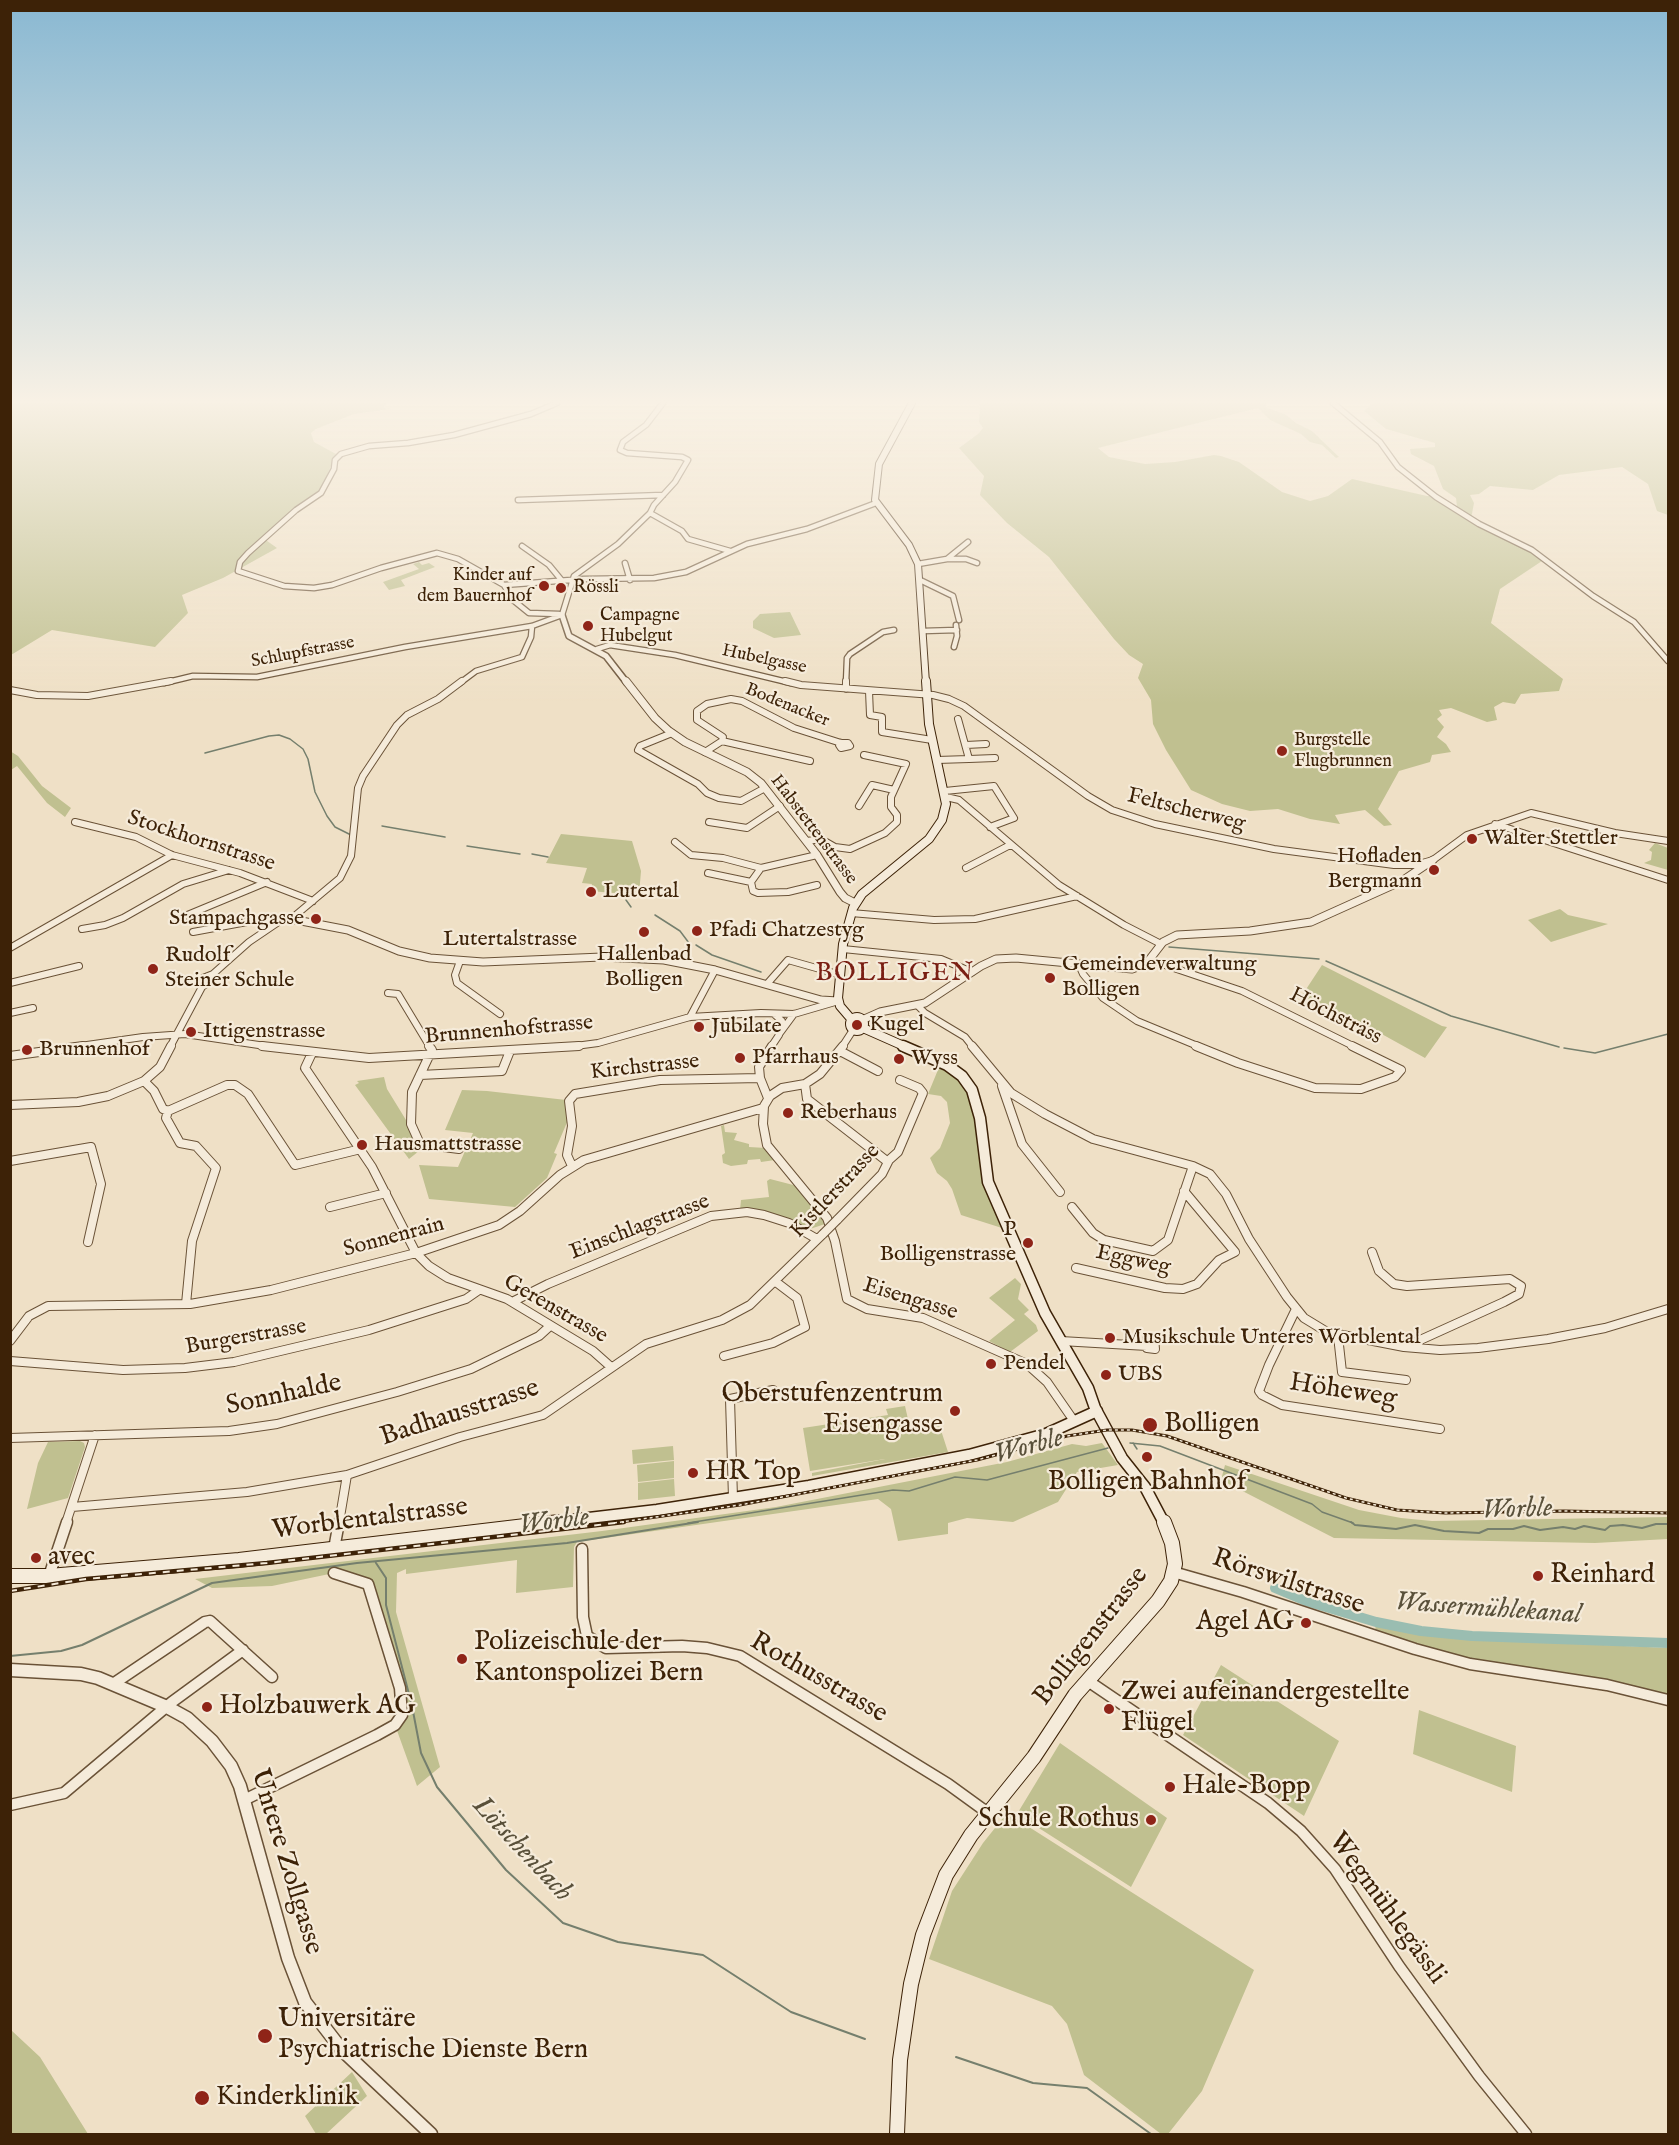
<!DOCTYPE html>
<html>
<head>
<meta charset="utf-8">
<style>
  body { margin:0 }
  #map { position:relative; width:1679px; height:2145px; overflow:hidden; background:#efe0c6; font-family:"IM FELL English",serif }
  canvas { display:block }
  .frame { position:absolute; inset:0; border:12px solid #3d2207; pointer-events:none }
</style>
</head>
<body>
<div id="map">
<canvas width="1679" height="2145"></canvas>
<div class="frame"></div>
</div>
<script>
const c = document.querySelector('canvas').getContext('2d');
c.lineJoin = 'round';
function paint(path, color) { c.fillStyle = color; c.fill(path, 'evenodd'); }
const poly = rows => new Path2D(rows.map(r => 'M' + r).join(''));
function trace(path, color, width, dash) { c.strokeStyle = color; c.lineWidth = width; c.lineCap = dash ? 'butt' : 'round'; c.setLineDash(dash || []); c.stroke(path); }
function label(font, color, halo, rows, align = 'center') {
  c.font = font + ' "IM FELL English",serif'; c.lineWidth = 4.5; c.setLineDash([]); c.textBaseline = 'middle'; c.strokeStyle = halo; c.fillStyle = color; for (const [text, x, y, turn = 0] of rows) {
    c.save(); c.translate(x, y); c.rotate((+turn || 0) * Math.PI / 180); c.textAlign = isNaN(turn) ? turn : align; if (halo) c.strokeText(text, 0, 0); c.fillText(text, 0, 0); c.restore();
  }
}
const green = poly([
  [11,403,384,403,386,404,383,408,391,409,354,414,316,429,311,433,314,442,336,454,320,492,263,538,277,548,223,578,182,595,188,613,155,647,52,630,11,655],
  [980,403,1265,403,1267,408,1285,414,1296,423,1312,431,1339,457,1336,458,1322,445,1310,442,1301,434,1270,420,1258,408,1098,448,1109,457,1145,464,1175,462,1214,455,1221,456,1239,462,1282,492,1310,501,1328,496,1352,479,1427,496,1435,496,1457,507,1456,498,1443,489,1434,466,1411,454,1410,449,1435,447,1435,443,1386,429,1364,411,1372,403,1668,403,1668,515,1657,511,1648,484,1622,467,1559,475,1533,490,1490,486,1479,494,1470,495,1474,503,1471,519,1545,559,1500,589,1491,623,1563,679,1559,691,1521,694,1515,704,1503,702,1494,707,1497,720,1487,722,1451,708,1439,710,1442,715,1437,719,1444,727,1437,737,1446,744,1451,752,1432,755,1430,762,1399,771,1378,809,1392,825,1384,826,1365,810,1335,815,1340,824,1310,819,1278,809,1250,811,1222,804,1191,790,1166,750,1153,724,1151,700,1138,678,1143,664,1129,655,1114,639,1049,557,1007,523,980,495,984,476,959,448,978,434,983,428,979,422],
  [419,562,422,565,429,563,435,567,401,580,405,586,389,590,383,582,419,569,413,564],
  [790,612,801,635,774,638,753,628,753,621,760,614],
  [10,751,18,756,42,786,71,808,65,817,47,803,17,766,11,770],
  [561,834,632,841,641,871,639,895,590,891,592,884,582,883,587,868,546,863],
  [1655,843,1668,848,1668,870,1644,863,1651,860,1652,852,1649,850],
  [1560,909,1568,915,1608,924,1551,942,1528,920],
  [1322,965,1442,1026,1447,1027,1425,1058,1351,1017,1345,1020,1301,997],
  [940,1065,962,1081,969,1093,976,1121,982,1176,999,1217,997,1218,1002,1228,961,1215,952,1189,947,1181,937,1173,930,1158,940,1148,950,1123,947,1102,941,1096,928,1094],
  [384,1077,387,1089,406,1120,419,1151,409,1159,355,1085,359,1083,357,1081],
  [462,1090,487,1091,566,1100,568,1120,554,1153,557,1154,547,1178,515,1207,429,1199,419,1165,458,1167,473,1133,445,1130],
  [724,1125,725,1132,737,1133,734,1140,749,1144,749,1147,766,1148,775,1160,761,1162,760,1159,748,1160,747,1164,731,1166,723,1163,722,1155,725,1153,721,1126],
  [770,1179,801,1187,826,1222,825,1224,807,1230,740,1210,741,1200,769,1197,767,1181],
  [1015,1278,1021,1284,1018,1299,1029,1310,1024,1314,1036,1325,1038,1331,1010,1352,989,1341,1015,1320,989,1298],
  [905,1406,910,1428,939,1424,948,1452,812,1476,812,1473,885,1459,810,1471,803,1428,888,1415,886,1409],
  [80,1441,84,1443,85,1447,68,1498,27,1509,38,1463,48,1442],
  [1102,1443,1118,1465,1077,1472,1058,1502,1013,1522,967,1518,948,1523,948,1534,898,1541,891,1509,878,1499,577,1542,574,1547,573,1587,516,1593,517,1560,406,1574,406,1569,397,1573,396,1612,440,1767,417,1786,395,1725,402,1715,368,1584,334,1573,272,1586,212,1588,195,1579,602,1531,776,1507,1007,1462,1072,1444,1086,1446],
  [673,1446,674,1460,633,1464,632,1450],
  [674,1461,674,1478,638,1482,637,1465],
  [1225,1465,1359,1510,1401,1518,1432,1521,1668,1517,1668,1539,1595,1543,1334,1538,1221,1480],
  [674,1479,675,1496,638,1500,638,1483],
  [1376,1625,1422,1634,1473,1639,1668,1648,1668,1700,1470,1664,1374,1635],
  [1221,1665,1339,1741,1304,1816,1183,1735],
  [1419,1710,1516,1746,1512,1792,1413,1754],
  [1060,1743,1167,1818,1131,1887,1017,1814],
  [1007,1813,1254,1970,1202,2091,1168,2134,1161,2134,1084,2075,1067,2024,1052,2006,929,1959,952,1891,983,1843],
  [11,2030,40,2057,88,2134,11,2134],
  [352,2072,367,2096,326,2134,316,2134,305,2116]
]);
const streamFar1 = poly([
  [205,753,269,736,279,735,290,739,303,749,308,759,315,792,327,816,335,827,351,835],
  [382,826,445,837],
  [467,846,520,854],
  [532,854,548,857],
  [626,900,631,907],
  [655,915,680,931,689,943],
  [696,945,712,955,761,972],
  [1169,947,1319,959],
  [1326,961,1451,1016,1559,1047],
  [1564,1048,1595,1053,1668,1034],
  [1130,1443,1160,1446,1312,1504,1322,1512,1353,1523],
  [1133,1443,1137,1449],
  [688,1523,893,1490,909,1491,955,1477,987,1480,1108,1448]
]);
const stream = poly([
  [1351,1522,1355,1525,1396,1529,1415,1525,1444,1531,1479,1533,1488,1529,1513,1529,1524,1526,1540,1530,1563,1527,1575,1529,1584,1526,1605,1530,1610,1526,1623,1525,1642,1528,1656,1524,1668,1524],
  [376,1563,386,1578,386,1605,412,1706,421,1753,437,1787,506,1870,563,1923,618,1942,703,1955,791,2012,865,2039],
  [10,1656,61,1651,82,1645,212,1583,357,1563,567,1543,698,1522],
  [956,2057,1033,2083,1087,2088,1151,2134]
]);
const canal = poly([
  [1275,1588,1306,1601,1376,1622,1421,1631,1472,1636,1668,1643]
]);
const minorFar3 = poly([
  [557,403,531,414,454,435,408,443,369,446,341,454,335,460,334,469,321,493,296,510,248,553,240,562,238,571,284,586,314,588,332,585,381,568,437,553,458,559,504,585,584,579,654,578,686,572,747,544,807,529,876,503],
  [1333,403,1380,442,1398,467,1436,497,1479,524,1532,550,1593,596,1634,622,1668,661],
  [518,500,663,495],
  [650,513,682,531,688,539,730,551],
  [522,546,549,565,563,582],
  [947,559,966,559,977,563],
  [625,563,630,580],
  [918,564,947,559,968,542],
  [920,580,953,596,959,620],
  [504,585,513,600,529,613,559,614],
  [562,615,574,576,618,544,650,513,654,505,675,482,688,460,682,457,627,453,620,450,623,442,646,425,663,403],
  [923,631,957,630],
  [954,647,957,636,956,625],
  [597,649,610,645,675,655,791,683],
  [164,683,193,676,257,677,405,647,532,626,562,615],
  [460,683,476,671,522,657,531,637,532,626],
  [846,683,847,658,850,654,883,632,894,630]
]);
const minorFar2 = poly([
  [785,681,801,685,933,695,949,699,964,706,1088,796,1112,810,1155,824,1274,849,1394,865,1415,865,1433,860,1467,835,1531,813,1615,833,1668,841],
  [846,689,846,681],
  [10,690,37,695,88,696,171,681],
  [869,691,870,715,882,717,882,732,932,740],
  [672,733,640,746,638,750,698,784,707,793,719,798,741,801,765,788],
  [722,741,810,761],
  [841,743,848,743,850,746,841,748,839,745,841,743],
  [966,745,986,744],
  [705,752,722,741,723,737,697,720,697,711,707,704,731,699,742,701,794,728,841,743],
  [969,759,995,758],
  [937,760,969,759,958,719],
  [945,791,994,786,1014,818,990,827],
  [946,797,959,800,1059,885,1124,925,1161,944],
  [859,806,872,785,894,790],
  [75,822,136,837,172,855,240,873,313,901],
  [709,822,747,828,780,806],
  [1495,824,1668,880],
  [807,841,821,839,835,847,850,849,885,833,897,822,897,815,891,807,891,797,906,764,864,755],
  [675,842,691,855,723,858,761,868],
  [817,855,761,868,751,882,753,891,758,893,788,892,817,885],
  [966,868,1010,845],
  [708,873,751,882],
  [851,913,934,920,975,919,1077,896],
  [185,916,267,882],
  [82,929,105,925,123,918,183,884,229,870],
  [193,932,247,922,280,921],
  [10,948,172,855],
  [843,949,941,959,972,972],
  [1150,960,1242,991,1355,1047],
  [460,961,455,975,457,983,500,1014],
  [1079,965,1083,974,1103,998,1137,1021,1200,1047],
  [10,983,79,966],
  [767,984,788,960,841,975],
  [202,987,200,984,203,978,213,974,249,942,280,921,291,919,340,878,351,856,358,788,363,776,397,725,407,715,438,699,462,681],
  [388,993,398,994,430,1047],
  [918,1006,925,1013,965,1037,973,1047],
  [10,1013,33,1008],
  [690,1017,715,970],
  [780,1033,794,1014],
  [73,1047,143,1037,185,1034,272,1047],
  [170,1047,202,987,213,980,213,974],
  [568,1047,598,1043,690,1017,761,1013,794,1014,835,1002],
  [771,1047,779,1035,782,1021,774,1014],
  [842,1047,853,1030]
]);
const minorFar1 = poly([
  [262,1046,369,1058,579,1046],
  [429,1046,432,1050,430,1056],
  [843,1046,820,1074,805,1084,782,1088,770,1096,764,1106,763,1124,767,1145,827,1218,835,1241,847,1299,867,1309,923,1318,1027,1364,1047,1382,1074,1421],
  [972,1046,1011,1093,1045,1114,1093,1139,1193,1166,1210,1174,1226,1194,1249,1239,1287,1297,1304,1318,1327,1332,1404,1347,1440,1350,1478,1348,1548,1339,1605,1328,1668,1309],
  [1196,1046,1238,1063,1315,1088,1361,1089,1395,1077,1401,1070,1352,1046],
  [840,1051,878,1071],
  [312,1053,305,1068,372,1167,416,1253,429,1266,448,1278,507,1299,593,1351,611,1367],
  [10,1056,83,1046],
  [429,1056,412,1092,411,1124,420,1144,459,1149],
  [420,1075,502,1071,510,1051],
  [144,1081,154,1091,163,1109,168,1111,166,1118,180,1143,196,1146,216,1168,192,1241,186,1304],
  [805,1084,807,1099,888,1162],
  [1002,1086,1022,1144,1060,1192],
  [768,1098,760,1078,759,1067,772,1046],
  [10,1105,78,1102,108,1096,144,1081,160,1067,171,1046],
  [168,1111,227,1085,235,1085,248,1094,295,1165,361,1149],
  [10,1161,91,1147,101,1184,88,1242],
  [572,1166,567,1155,572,1126,569,1101,575,1094,660,1080,760,1078],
  [330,1207,386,1193],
  [1072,1207,1093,1233,1104,1240,1153,1251,1168,1240,1193,1166],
  [837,1220,882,1174,889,1160,898,1152,923,1093,919,1088,900,1080],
  [1372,1252,1379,1271,1394,1284,1407,1286,1510,1279,1521,1286,1519,1294,1504,1302,1407,1346],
  [1076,1268,1165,1288,1183,1289,1197,1284,1219,1260,1235,1252,1184,1191],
  [512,1302,548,1284,711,1216,747,1212,764,1215,789,1223,817,1239],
  [1296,1309,1269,1365,1259,1391,1262,1395,1282,1405,1440,1429],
  [1338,1336,1342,1372,1406,1380],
  [1147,1338,1154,1338,1155,1349,1147,1348,1147,1338],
  [10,1341,29,1316,48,1306,190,1304,271,1290,416,1253,499,1225,520,1211,560,1175,584,1160,763,1108],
  [1061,1341,1147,1346],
  [724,1356,773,1343,805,1327,797,1298,776,1282],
  [10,1361,123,1370,185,1368,234,1362,369,1330,466,1299,479,1290],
  [10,1438,229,1431,277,1424,397,1392,471,1369,539,1336,550,1326],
  [733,1498,730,1399,773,1390],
  [72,1507,247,1492,347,1475],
  [66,1523,95,1435],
  [339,1523,347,1475,460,1437,543,1415,646,1344,722,1320,750,1305,823,1234]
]);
const minor = poly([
  [334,1549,339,1522],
  [582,1549,583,1617,587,1636,606,1648,682,1646,707,1648,740,1656,948,1784,988,1813],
  [1173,1572,1243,1592,1415,1649,1470,1664,1607,1685,1668,1700],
  [49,1576,67,1522],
  [1088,1681,1268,1803,1301,1831,1335,1869,1399,1966,1479,2076,1526,2134],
  [113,1684,205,1622,210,1621,272,1677],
  [244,1800,377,1735,395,1725,402,1715,400,1688,368,1584,334,1573],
  [10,1805,64,1793,172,1702,243,1650]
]);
const tertiaryFar2 = poly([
  [562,615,569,636,606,656,627,683]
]);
const tertiaryFar1 = poly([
  [626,681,655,718,669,731,685,742,747,772,761,783,817,855,840,892,845,898,855,903],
  [291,919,348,930,399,951,430,958,483,962,602,957,664,960,715,970,821,1000,838,1001],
  [862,1020,880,1012,925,1003,981,966,996,959,1016,958,1132,969,1146,964,1163,942,1177,935,1250,931,1311,922,1402,881,1433,860]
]);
const tertiary = poly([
  [10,1670,81,1674,98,1678,167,1707,187,1718,212,1741,231,1766,240,1786,288,1958,305,2002,342,2050,431,2134]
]);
const secondaryFar3 = poly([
  [912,403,879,464,875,500,909,545,918,564,926,683]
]);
const secondaryFar2 = poly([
  '850 1024a7 7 0 1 1 14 0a7 7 0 1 1-14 0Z',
  [852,1020,840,1006,838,998,843,944,853,908,862,894,929,839,942,820,946,804,929,724,926,681],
  [863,1028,906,1047]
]);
const secondaryFar1 = poly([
  [903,1046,947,1065,962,1076,972,1090,980,1118,988,1182,1045,1313,1088,1388,1095,1408,1122,1458,1145,1487,1164,1523],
  [546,1523,657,1510,809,1486,969,1455,1046,1434,1097,1411]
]);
const secondary = poly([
  [10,1576,49,1576,239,1560,559,1522],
  [897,2134,900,2060,911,1984,923,1935,946,1875,971,1835,1034,1757,1075,1695,1158,1601,1171,1581,1175,1564,1172,1543,1164,1522]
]);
const railFar1 = poly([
  [614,1523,740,1505,977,1460,1067,1436,1107,1430,1132,1430,1167,1436,1346,1498,1397,1510,1445,1513,1564,1511,1668,1513]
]);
const rail = poly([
  [10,1591,86,1579,267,1563,624,1522]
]);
const minorBridge = poly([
  [823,1234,837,1220]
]);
const markers = [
  [544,586,6,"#8f2418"],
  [561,588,6,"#8f2418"],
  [588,626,6,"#8f2418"],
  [1282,751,6,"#8f2418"],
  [1472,839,6,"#8f2418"],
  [1434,870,6,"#8f2418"],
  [591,892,6,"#8f2418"],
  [316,919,6,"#8f2418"],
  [697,931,6,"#8f2418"],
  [644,932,6,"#8f2418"],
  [153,969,6,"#8f2418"],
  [1050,978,6,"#8f2418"],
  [857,1025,6,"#8f2418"],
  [699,1027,6,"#8f2418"],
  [191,1032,6,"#8f2418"],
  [27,1050,6,"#8f2418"],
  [740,1058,6,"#8f2418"],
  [899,1059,6,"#8f2418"],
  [788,1113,6,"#8f2418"],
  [362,1145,6,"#8f2418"],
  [1028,1243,6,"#8f2418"],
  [1110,1338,6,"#8f2418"],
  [991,1364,6,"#8f2418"],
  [1106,1375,6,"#8f2418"],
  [955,1411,6,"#8f2418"],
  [1150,1425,8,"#8f2418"],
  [1147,1457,6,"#8f2418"],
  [693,1473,6,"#8f2418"],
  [36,1558,6,"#8f2418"],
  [1538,1576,6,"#8f2418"],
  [1306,1623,6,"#8f2418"],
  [462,1659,6,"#8f2418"],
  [207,1707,6,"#8f2418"],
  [1109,1709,6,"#8f2418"],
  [1170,1787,6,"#8f2418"],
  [1151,1820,6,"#8f2418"],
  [265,2036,8,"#8f2418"],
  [202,2098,8,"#8f2418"]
];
const farPoinames = [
  ["Kinder auf",532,576,"right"],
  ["dem Bauernhof",532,597,"right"],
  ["Rössli",573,588],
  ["Campagne",600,616],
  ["Hubelgut",600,637],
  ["Burgstelle",1294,741],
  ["Flugbrunnen",1294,762]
];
const farStreetnames = [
  ["Schlupfstrasse",303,653,-11],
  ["Hubelgasse",764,660,12],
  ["Bodenacker",787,706,22],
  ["Habstettenstrasse",813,830,53]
];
const streetNames = [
  ["Feltscherweg",1186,811,14],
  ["Stockhornstrasse",201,842,18],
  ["Lutertalstrasse",510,940],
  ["Höchsträss",1335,1017,27],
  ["Brunnenhofstrasse",509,1031,-5],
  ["Kirchstrasse",645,1068,-6],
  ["Kistlerstrasse",836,1192,-47],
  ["Einschlagstrasse",640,1228,-21],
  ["Sonnenrain",394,1238,-15],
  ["Eggweg",1133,1261,12],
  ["Eisengasse",910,1300,17],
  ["Gerenstrasse",555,1310,30],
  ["Burgerstrasse",246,1338,-10]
];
const poiNames = [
  ["Walter Stettler",1484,839],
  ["Hofladen",1422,857,"right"],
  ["Bergmann",1422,882,"right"],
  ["Lutertal",603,892],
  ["Stampachgasse",304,919,"right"],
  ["Pfadi Chatzestyg",709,931],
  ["Hallenbad",644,955,"center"],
  ["Bolligen",644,980,"center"],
  ["Rudolf",165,956],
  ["Steiner Schule",165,981],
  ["Gemeindeverwaltung",1062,965],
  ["Bolligen",1062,990],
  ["Kugel",869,1025],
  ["Jubilate",711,1027],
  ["Ittigenstrasse",203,1032],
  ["Brunnenhof",39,1050],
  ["Pfarrhaus",752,1058],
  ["Wyss",911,1059],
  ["Reberhaus",800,1113],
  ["Hausmattstrasse",374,1145],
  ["P",1016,1230,"right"],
  ["Bolligenstrasse",1016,1255,"right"],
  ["Musikschule Unteres Worblental",1122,1338],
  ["Pendel",1003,1364],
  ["UBS",1118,1375]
];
const quarterNames = [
  ["BOLLIGEN",895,975]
];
const nearStreetnames = [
  ["Höheweg",1343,1392,9],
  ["Sonnhalde",284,1396,-12],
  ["Badhausstrasse",460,1414,-18],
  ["Worblentalstrasse",370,1520,-7],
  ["Rörswilstrasse",1288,1583,18],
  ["Bolligenstrasse",1092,1637,-52],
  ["Rothusstrasse",818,1679,30],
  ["Untere Zollgasse",285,1862,73],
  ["Wegmühlegässli",1386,1909,54]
];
const nearPoinames = [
  ["Oberstufenzentrum",943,1395,"right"],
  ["Eisengasse",943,1426,"right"],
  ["Bolligen",1164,1425],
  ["HR Top",705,1473],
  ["Bolligen Bahnhof",1147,1483,"center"],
  ["avec",48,1558],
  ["Reinhard",1550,1576],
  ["Agel AG",1294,1623,"right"],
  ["Polizeischule der",474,1643],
  ["Kantonspolizei Bern",474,1674],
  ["Zwei aufeinandergestellte",1121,1693],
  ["Flügel",1121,1724],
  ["Holzbauwerk AG",219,1707],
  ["Hale-Bopp",1182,1787],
  ["Schule Rothus",1139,1820,"right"],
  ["Universitäre",278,2020],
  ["Psychiatrische Dienste Bern",278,2051],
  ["Kinderklinik",216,2098]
];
const nearWaternames = [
  ["Worble",1029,1448,-15],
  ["Worble",1517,1511,-2],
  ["Worble",554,1523,-7],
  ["Wassermühlekanal",1488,1610,4],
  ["Lötschenbach",521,1850,47]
];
paint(green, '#c0c090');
trace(streamFar1, '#757f6d', 1.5);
trace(stream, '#757f6d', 2);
trace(canal, '#9abdb1', 10);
trace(minorFar3, '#6a5237', 7);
trace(minorFar2, '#6a5237', 8);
trace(minorFar1, '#6a5237', 10);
trace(minor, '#6a5237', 13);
trace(tertiaryFar2, '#6a5237', 8);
trace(tertiaryFar1, '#6a5237', 9);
trace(tertiary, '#6a5237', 15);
trace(secondaryFar3, '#3d2207', 8);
trace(secondaryFar2, '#3d2207', 10);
trace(secondaryFar1, '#3d2207', 13);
trace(secondary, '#3d2207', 16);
trace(minorFar3, '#f5ebda', 4.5);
trace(minorFar2, '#f5ebda', 6);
trace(minorFar1, '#f5ebda', 8);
trace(minor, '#f5ebda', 10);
trace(tertiaryFar2, '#f5ebda', 5);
trace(tertiaryFar1, '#f5ebda', 7);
trace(tertiary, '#f5ebda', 12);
trace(secondaryFar3, '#f5ebda', 6);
trace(secondaryFar2, '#f5ebda', 8);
trace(secondaryFar1, '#f5ebda', 10);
trace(secondary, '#f5ebda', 14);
trace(railFar1, '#3d2207', 3);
trace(rail, '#3d2207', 4.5);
trace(railFar1, '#f5ebda', 1.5, [3]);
trace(rail, '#f5ebda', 2, [7]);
trace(minorBridge, '#6a5237', 10, []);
trace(minorBridge, '#f5ebda', 8);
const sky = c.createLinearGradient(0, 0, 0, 704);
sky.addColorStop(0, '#89b8d2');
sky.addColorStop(0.57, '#f8f1e5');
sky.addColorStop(1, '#f8f1e500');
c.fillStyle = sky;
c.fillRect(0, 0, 1679, 704);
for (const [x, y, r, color] of markers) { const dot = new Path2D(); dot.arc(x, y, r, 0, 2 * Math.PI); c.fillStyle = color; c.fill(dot); trace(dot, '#f5ebda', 2); }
label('18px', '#3d2207', '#f5ebda', farPoinames, 'left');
label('18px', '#3d2207', '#f5ebda', farStreetnames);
label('22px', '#3d2207', '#f5ebda', streetNames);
label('22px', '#3d2207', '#f5ebda', poiNames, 'left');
c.letterSpacing = '1.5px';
label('26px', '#7a1f14', '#f5ebda', quarterNames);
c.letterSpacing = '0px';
label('27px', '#3d2207', '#f5ebda', nearStreetnames);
label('27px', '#3d2207', '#f5ebda', nearPoinames, 'left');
label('italic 28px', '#59503a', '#f5ebda', nearWaternames);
</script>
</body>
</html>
